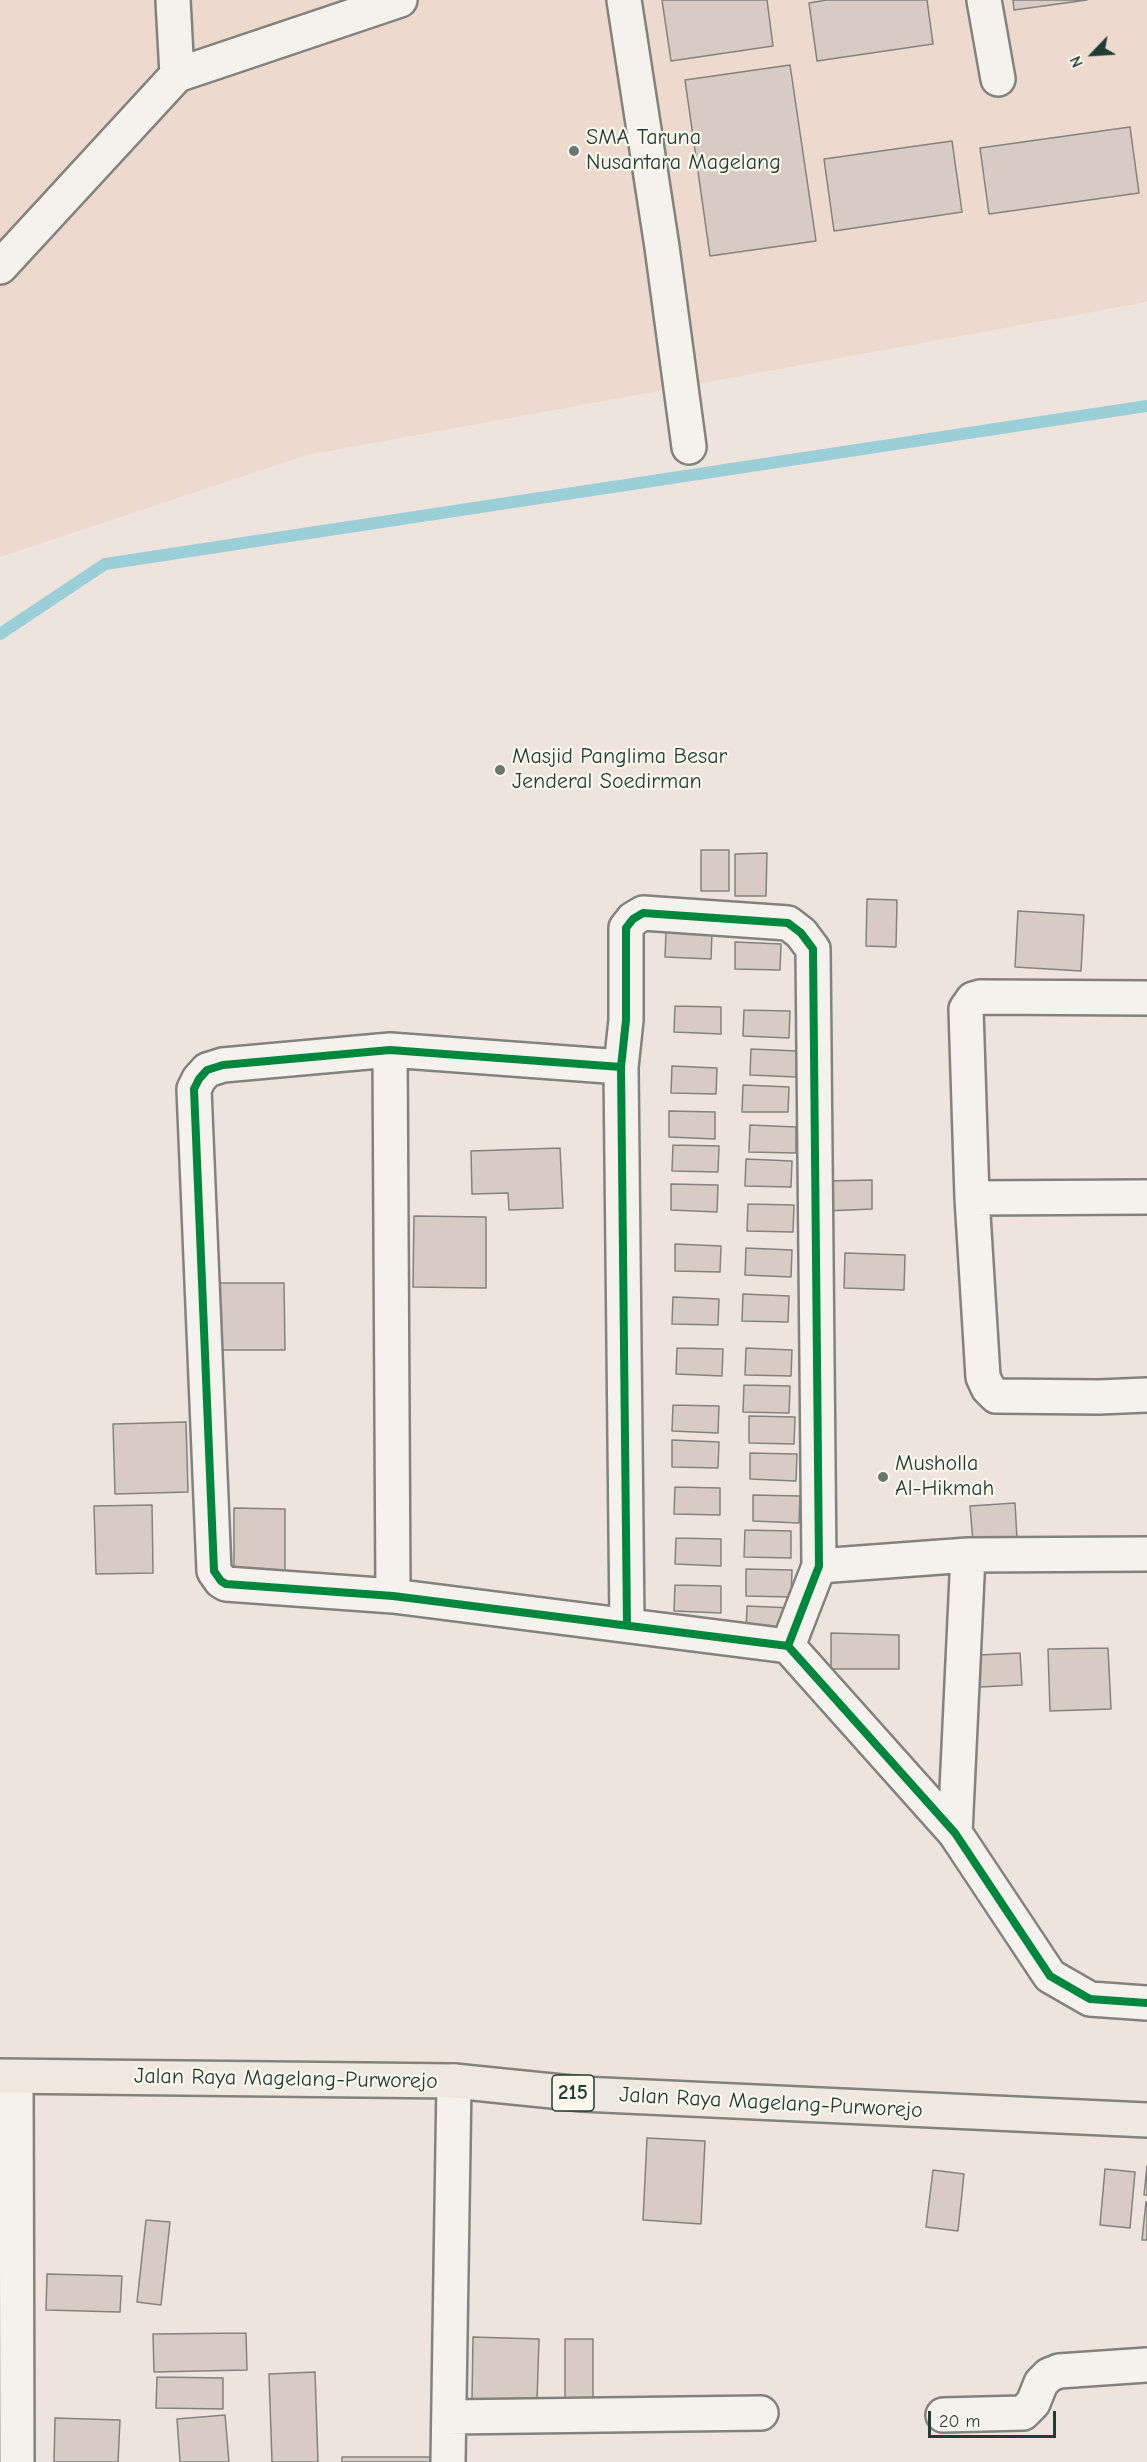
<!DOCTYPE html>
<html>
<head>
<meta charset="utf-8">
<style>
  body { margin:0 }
  #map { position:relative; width:1147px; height:2462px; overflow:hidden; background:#efe4dd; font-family:"Comic Neue",sans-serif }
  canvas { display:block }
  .north { position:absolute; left:1063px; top:24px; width:60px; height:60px; -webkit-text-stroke:4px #fbf7ec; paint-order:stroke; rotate:245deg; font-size:16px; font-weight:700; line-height:24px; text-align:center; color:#1f3d34 }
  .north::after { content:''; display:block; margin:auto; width:21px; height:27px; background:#1f3d34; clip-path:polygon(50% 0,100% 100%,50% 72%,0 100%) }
  .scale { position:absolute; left:928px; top:2411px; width:128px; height:27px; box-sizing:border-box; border:3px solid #1f3d34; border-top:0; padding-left:8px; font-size:18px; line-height:21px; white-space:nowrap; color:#1f3d34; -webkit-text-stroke:4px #fbf7ec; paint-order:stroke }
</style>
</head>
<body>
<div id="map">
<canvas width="1147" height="2462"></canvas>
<div class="north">N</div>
<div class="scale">20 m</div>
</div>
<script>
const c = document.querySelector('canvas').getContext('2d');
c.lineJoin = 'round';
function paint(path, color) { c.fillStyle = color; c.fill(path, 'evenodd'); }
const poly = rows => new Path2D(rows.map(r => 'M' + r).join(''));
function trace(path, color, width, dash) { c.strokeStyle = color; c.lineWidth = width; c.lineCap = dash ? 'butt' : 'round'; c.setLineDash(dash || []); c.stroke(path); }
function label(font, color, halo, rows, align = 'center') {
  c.font = font + ' "Comic Neue",sans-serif'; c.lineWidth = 4.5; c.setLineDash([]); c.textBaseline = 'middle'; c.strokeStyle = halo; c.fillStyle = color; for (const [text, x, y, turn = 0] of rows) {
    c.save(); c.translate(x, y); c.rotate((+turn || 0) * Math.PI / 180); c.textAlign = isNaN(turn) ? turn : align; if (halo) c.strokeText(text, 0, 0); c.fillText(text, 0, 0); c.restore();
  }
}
const built = poly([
  [0,0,1147,0,1147,302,307,455,0,557]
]);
const stream = poly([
  [0,634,105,564,1147,406]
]);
const building = poly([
  [662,0,767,0,773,46,671,61,662,0],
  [827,0,927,0,933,44,817,61,809,3,827,0],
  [1013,0,1087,0,1014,10,1013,0],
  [790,65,816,241,710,256,685,80,790,65],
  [1130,127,1139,193,989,214,980,148,1130,127],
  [952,141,962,212,834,231,824,159,952,141],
  [701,850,729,850,729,891,701,891,701,850],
  [767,853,766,896,735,896,735,854,767,853],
  [867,899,897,900,896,947,866,946,867,899],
  [1018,911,1084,915,1081,971,1015,967,1018,911],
  [666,931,712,932,711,959,665,957,666,931],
  [735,942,781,944,780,970,735,969,735,942],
  [675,1006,721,1007,721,1034,674,1032,675,1006],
  [744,1010,790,1011,789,1038,743,1036,744,1010],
  [751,1049,797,1051,796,1077,750,1075,751,1049],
  [672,1066,717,1068,716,1094,671,1093,672,1066],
  [743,1085,789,1087,788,1112,742,1112,743,1085],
  [669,1111,715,1112,715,1139,669,1137,669,1111],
  [750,1125,796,1127,796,1153,749,1152,750,1125],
  [673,1145,719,1146,718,1172,672,1171,673,1145],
  [560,1148,563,1208,509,1210,508,1193,472,1194,471,1151,560,1148],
  [746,1159,792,1161,791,1187,745,1186,746,1159],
  [872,1180,872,1209,826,1211,825,1181,872,1180],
  [671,1184,718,1185,717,1212,671,1210,671,1184],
  [748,1204,794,1205,793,1232,747,1231,748,1204],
  [414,1216,486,1217,486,1288,413,1287,414,1216],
  [675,1244,721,1246,720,1272,675,1271,675,1244],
  [746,1248,792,1250,791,1277,745,1275,746,1248],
  [845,1253,905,1255,904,1290,844,1288,845,1253],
  [219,1283,284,1283,285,1350,220,1350,219,1283],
  [743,1294,789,1296,788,1322,742,1321,743,1294],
  [673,1297,719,1299,718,1325,672,1324,673,1297],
  [677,1348,723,1349,722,1376,676,1374,677,1348],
  [746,1348,792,1350,791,1376,745,1375,746,1348],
  [744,1385,790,1386,789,1413,743,1412,744,1385],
  [673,1405,719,1406,718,1433,672,1431,673,1405],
  [749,1416,795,1417,794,1444,749,1443,749,1416],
  [186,1422,188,1492,115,1494,113,1424,186,1422],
  [672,1440,719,1442,718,1468,672,1467,672,1440],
  [750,1453,797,1454,796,1481,750,1479,750,1453],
  [675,1487,720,1488,720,1515,674,1514,675,1487],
  [753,1495,800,1496,799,1523,753,1521,753,1495],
  [1015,1503,1017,1539,973,1542,970,1506,1015,1503],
  [152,1505,153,1573,96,1574,94,1506,152,1505],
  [234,1508,285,1509,285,1572,234,1572,234,1508],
  [745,1530,791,1531,791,1558,744,1557,745,1530],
  [676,1538,721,1539,721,1566,675,1564,676,1538],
  [746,1569,792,1570,791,1597,746,1596,746,1569],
  [675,1585,721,1586,721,1613,674,1611,675,1585],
  [747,1606,793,1608,792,1634,746,1632,747,1606],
  [831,1633,899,1635,899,1669,831,1669,831,1633],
  [1108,1648,1111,1709,1050,1711,1048,1649,1108,1648],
  [1020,1653,1022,1685,980,1687,979,1655,1020,1653],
  [647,2138,705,2141,701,2224,643,2220,647,2138],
  [1147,2166,1147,2195,1144,2195,1147,2166],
  [1105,2169,1135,2172,1130,2228,1100,2225,1105,2169],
  [933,2170,964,2174,958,2231,926,2227,933,2170],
  [1146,2202,1147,2202,1147,2240,1142,2240,1146,2202],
  [146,2220,170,2222,161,2305,137,2302,146,2220],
  [47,2274,122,2276,120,2312,46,2310,47,2274],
  [246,2333,247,2370,154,2372,153,2334,246,2333],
  [473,2337,539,2339,537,2401,472,2399,473,2337],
  [565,2339,593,2339,593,2404,565,2404,565,2339],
  [315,2372,318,2462,272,2462,269,2374,315,2372],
  [157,2377,223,2378,223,2409,156,2408,157,2377],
  [225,2415,229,2462,180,2462,177,2419,225,2415],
  [55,2418,120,2420,118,2462,54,2462,55,2418],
  [342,2457,430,2457,430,2462,342,2462,342,2457]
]);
const minor = poly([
  [624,0,662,247,689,447],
  [984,0,998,79],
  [177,75,400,0],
  [0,267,177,75,173,0],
  [1147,998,980,997,973,999,966,1009,972,1198,983,1377,988,1388,996,1396,1099,1397,1147,1395],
  [390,1050,393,1596],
  [621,1067,390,1050,223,1065,207,1070,199,1079,194,1089,214,1571,221,1581,226,1584,393,1596,788,1646],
  [972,1198,1147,1197],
  [819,1566,968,1555,1147,1554],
  [627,1625,621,1067,626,1020,626,928,633,919,643,913,788,923,801,933,813,949,819,1566,788,1646,955,1833,1050,1976,1090,1999,1147,2003],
  [955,1833,968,1555],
  [16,2077,17,2462],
  [943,2415,1023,2413,1033,2403,1041,2383,1049,2375,1059,2371,1147,2365],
  [449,2417,761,2413],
  [448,2462,454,2081]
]);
const major = poly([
  [0,2076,454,2081,582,2094,1147,2120]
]);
const cycleway = poly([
  [621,1067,390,1050,223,1065,207,1070,199,1079,194,1089,214,1571,221,1581,226,1584,393,1596,788,1646],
  [627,1625,621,1067,626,1020,626,928,633,919,643,913,788,923,801,933,813,949,819,1566,788,1646,955,1833,1050,1976,1090,1999,1147,2003]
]);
const markers = [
  [574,151,6,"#68776f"],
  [500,770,6,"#68776f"],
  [883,1477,6,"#68776f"]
];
const shields = [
  [573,2093,42]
];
const shieldNames = [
  ["215",573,2093]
];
const poiNames = [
  ["SMA Taruna",586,138],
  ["Nusantara Magelang",586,163],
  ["Masjid Panglima Besar",512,757],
  ["Jenderal Soedirman",512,782],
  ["Musholla",895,1464],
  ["Al-Hikmah",895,1489]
];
const streetNames = [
  ["Jalan Raya Magelang-Purworejo",286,2079,1],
  ["Jalan Raya Magelang-Purworejo",771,2103,3]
];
paint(built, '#edd9ce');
trace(stream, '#9bcfd7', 12);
paint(building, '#d8cbc4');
trace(building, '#82837e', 1.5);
trace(minor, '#82837e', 38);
trace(major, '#82837e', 38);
trace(minor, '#f5f2ee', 33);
trace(major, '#eee8e0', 33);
trace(cycleway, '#00873e', 8);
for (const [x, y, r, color] of markers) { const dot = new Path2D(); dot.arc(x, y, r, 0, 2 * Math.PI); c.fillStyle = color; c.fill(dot); trace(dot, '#fbf7ec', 2); }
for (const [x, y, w] of shields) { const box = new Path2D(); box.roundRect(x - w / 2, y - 18, w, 36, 4.5); c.fillStyle = '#fbf7ec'; c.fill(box); trace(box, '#1f3d34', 1.5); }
label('bold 21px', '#1f3d34', null, shieldNames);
label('22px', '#1f3d34', '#fbf7ec', poiNames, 'left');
label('22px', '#1f3d34', '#fbf7ec', streetNames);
</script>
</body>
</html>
